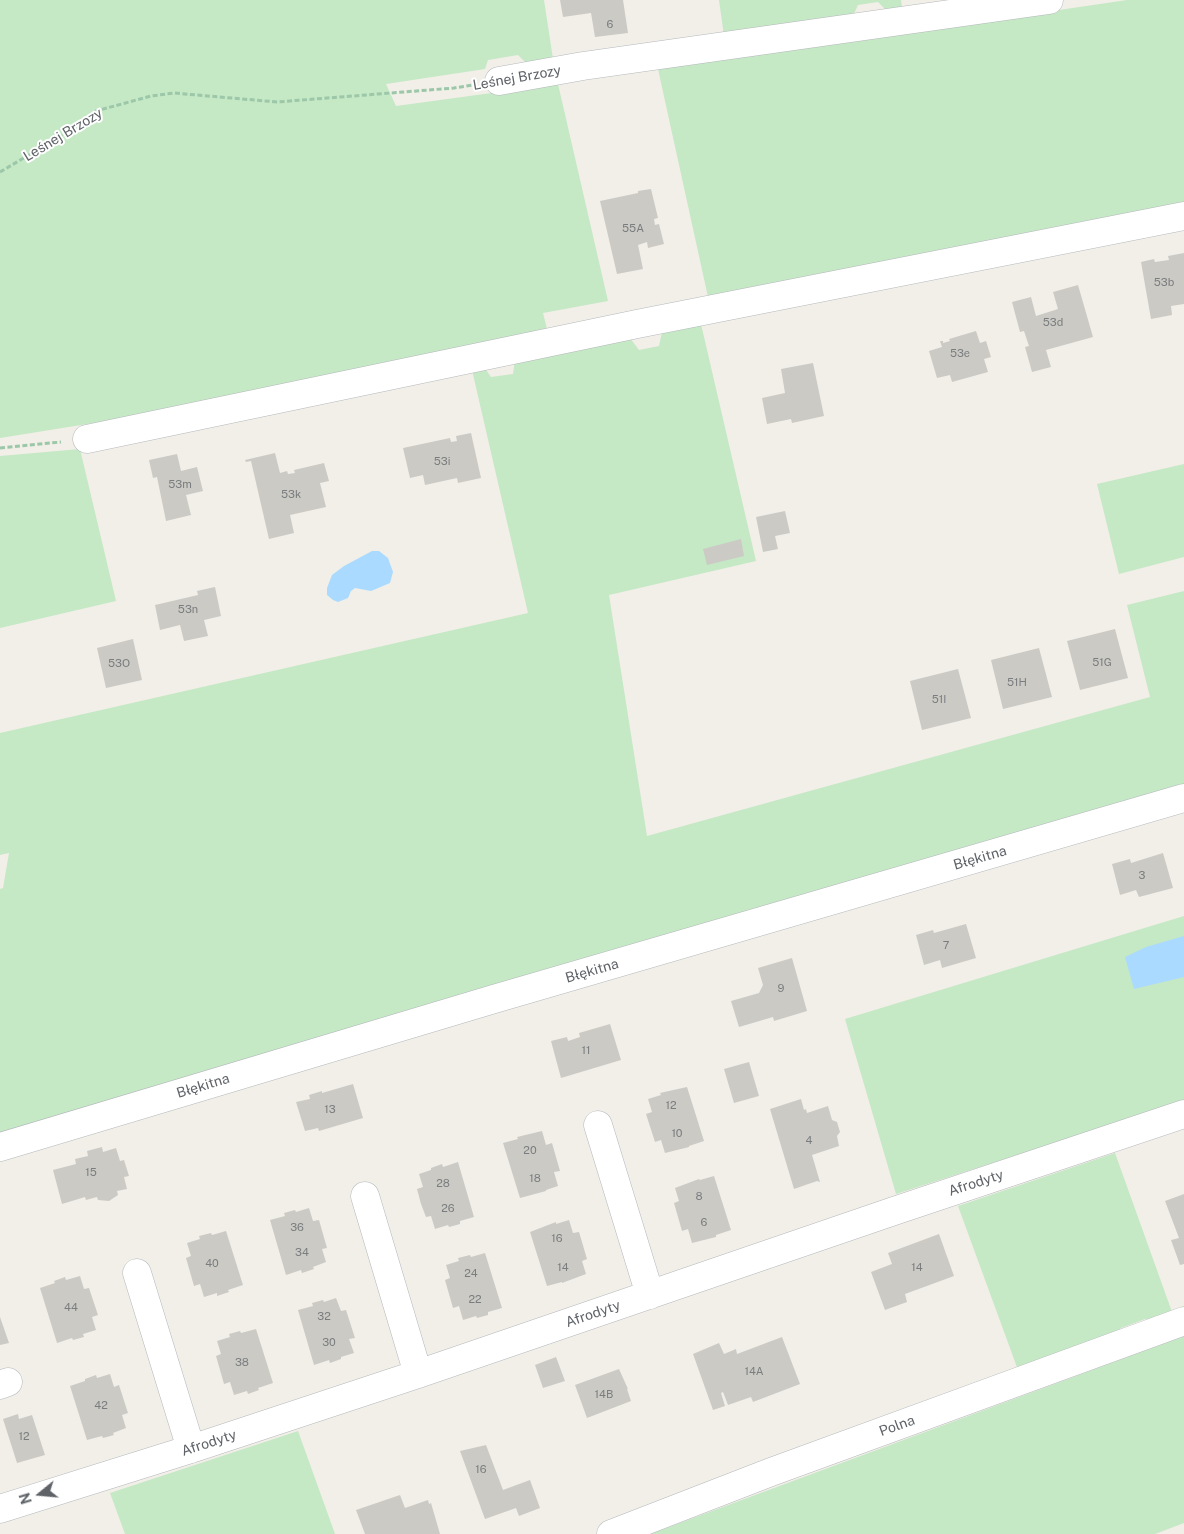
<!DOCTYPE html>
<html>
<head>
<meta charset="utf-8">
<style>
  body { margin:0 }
  #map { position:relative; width:1184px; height:1534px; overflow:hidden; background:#f1efe8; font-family:"Public Sans",sans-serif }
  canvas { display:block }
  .north { position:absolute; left:15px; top:1469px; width:50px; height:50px; -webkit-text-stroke:4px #fff; paint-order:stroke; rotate:253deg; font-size:14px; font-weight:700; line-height:20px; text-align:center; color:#5f6368 }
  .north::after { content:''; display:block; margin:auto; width:18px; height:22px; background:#5f6368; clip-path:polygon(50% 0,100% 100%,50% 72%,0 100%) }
</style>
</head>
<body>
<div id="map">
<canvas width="1184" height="1534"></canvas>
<div class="north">N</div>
</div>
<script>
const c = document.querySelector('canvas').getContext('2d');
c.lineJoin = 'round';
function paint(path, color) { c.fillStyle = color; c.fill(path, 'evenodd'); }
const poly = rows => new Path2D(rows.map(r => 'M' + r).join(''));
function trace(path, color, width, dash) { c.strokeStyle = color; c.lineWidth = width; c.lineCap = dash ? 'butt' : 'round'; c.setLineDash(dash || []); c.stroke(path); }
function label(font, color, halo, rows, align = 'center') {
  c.font = font + ' "Public Sans",sans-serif'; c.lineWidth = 4; c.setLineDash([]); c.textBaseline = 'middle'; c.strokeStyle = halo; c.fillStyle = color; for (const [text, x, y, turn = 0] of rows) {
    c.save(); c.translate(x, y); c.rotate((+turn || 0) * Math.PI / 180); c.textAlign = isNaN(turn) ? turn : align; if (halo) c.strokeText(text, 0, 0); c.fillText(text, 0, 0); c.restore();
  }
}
const green = poly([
  [0,0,544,0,553,59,526,63,518,55,488,60,485,69,386,84,396,106,558,84,608,301,543,313,549,337,218,403,0,438],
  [719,0,901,0,902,8,887,11,878,2,858,5,853,16,724,36],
  [1127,0,1184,0,1184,205,708,297,658,69],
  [701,324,756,561,609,595,647,836,1150,697,1127,605,1184,591,1184,788,0,1135,0,889,3,888,9,853,0,855,0,733,528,613,472,370,484,367,491,377,513,374,515,360,630,338,639,350,659,346,662,332],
  [80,449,116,601,0,628,0,456],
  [1184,464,1184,557,1119,574,1097,484],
  [1184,916,1184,1101,896,1194,845,1019],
  [1115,1153,1172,1312,1152,1320,1145,1319,1121,1328,1115,1334,1018,1370,958,1206],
  [1184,1336,1184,1523,1155,1534,650,1534],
  [298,1431,335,1534,125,1534,110,1493]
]);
const water = poly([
  [372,551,379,551,388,558,393,572,390,583,371,591,355,588,351,591,348,598,338,602,333,600,327,595,327,588,332,575,344,566],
  [1184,936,1184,977,1134,989,1125,957,1146,947]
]);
const building = poly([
  [560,0,623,0,628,33,595,37,591,13,563,17],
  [651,189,658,218,654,219,655,225,659,224,664,244,648,248,647,242,638,245,643,269,617,274,600,201,638,193,638,191],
  [1184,253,1184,304,1171,306,1172,315,1151,319,1141,262,1154,259,1155,262,1169,260,1168,256],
  [1078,285,1093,337,1046,350,1051,367,1032,372,1025,347,1029,346,1024,331,1020,332,1012,302,1031,297,1036,316,1058,309,1053,292],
  [976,331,980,343,986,341,991,357,984,359,988,372,952,382,950,375,937,378,929,351,942,347,940,341,943,341,943,343,950,341,949,339],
  [813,363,824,416,792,423,791,419,767,424,762,398,785,393,781,369],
  [471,433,481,478,458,483,457,478,425,485,423,475,410,478,403,448,450,438,451,442,457,441,456,436],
  [275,453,280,473,287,471,288,474,295,473,294,470,324,463,329,481,320,483,326,507,290,515,294,533,269,539,251,461,246,462,245,460],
  [177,454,181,471,197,467,203,491,186,495,191,515,166,521,157,477,153,478,149,460],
  [785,511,790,533,775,536,778,549,763,552,756,517],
  [741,539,744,556,707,565,703,549],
  [215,587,221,616,204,620,208,636,184,641,180,625,160,630,155,605,198,595,197,591],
  [1115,629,1128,678,1080,690,1067,641],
  [133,639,142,680,106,688,97,648],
  [1039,648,1052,697,1003,709,991,660],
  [958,669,971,718,922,730,910,681],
  [1163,853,1173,888,1139,897,1136,890,1120,895,1112,864,1130,859,1131,863],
  [966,924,976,958,942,968,940,960,924,965,916,935,933,930,934,933],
  [792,958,807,1011,774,1021,773,1017,739,1027,731,1001,759,993,763,985,758,968],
  [610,1024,621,1060,561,1078,551,1041,567,1037,568,1041,580,1037,579,1033],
  [749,1062,759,1096,734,1103,724,1069],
  [353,1084,363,1118,319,1131,318,1128,305,1131,296,1102,310,1099,309,1095,322,1091,322,1093],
  [687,1087,704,1141,689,1146,689,1147,665,1153,661,1140,655,1142,646,1114,652,1112,648,1099,661,1095,660,1093],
  [801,1099,804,1110,806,1109,807,1113,828,1106,832,1120,837,1122,840,1132,837,1136,839,1146,812,1155,820,1182,817,1181,794,1189,770,1109],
  [542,1131,546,1145,552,1143,560,1171,554,1172,558,1186,546,1190,546,1191,520,1198,503,1143,518,1139,517,1137],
  [102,1147,103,1152,116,1148,120,1161,124,1160,129,1176,124,1177,127,1189,117,1191,118,1195,109,1201,98,1200,97,1197,86,1200,85,1197,62,1204,53,1170,76,1164,75,1159,88,1156,87,1151],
  [458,1162,474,1217,460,1221,460,1224,449,1227,448,1225,435,1229,431,1216,426,1217,421,1204,417,1189,423,1187,419,1174,431,1170,431,1168,442,1164,443,1167],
  [714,1176,731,1230,716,1235,716,1237,692,1243,688,1229,682,1231,674,1203,679,1201,675,1188,699,1179,700,1180],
  [1184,1194,1184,1264,1180,1265,1171,1240,1179,1238,1165,1201],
  [309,1208,313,1221,319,1220,327,1248,322,1249,326,1262,313,1267,314,1269,302,1273,301,1270,286,1275,270,1220,285,1216,284,1213,295,1210,296,1212],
  [569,1220,573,1233,579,1232,587,1259,582,1261,586,1274,562,1283,562,1282,547,1286,530,1232,556,1222,556,1224],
  [226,1231,243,1285,228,1290,229,1292,217,1296,217,1293,204,1297,200,1284,194,1286,186,1258,191,1256,187,1243,200,1239,199,1236,211,1233,212,1235],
  [939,1234,954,1276,905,1294,907,1302,885,1310,871,1272,892,1264,888,1253],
  [485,1253,502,1308,488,1312,488,1315,477,1318,476,1316,463,1320,459,1306,453,1308,445,1280,450,1278,446,1265,459,1261,458,1258,470,1255,471,1257],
  [80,1276,84,1289,89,1288,98,1315,92,1317,96,1330,83,1334,84,1337,73,1340,72,1338,57,1343,40,1288,55,1283,54,1281,65,1277,66,1280],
  [336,1298,341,1311,346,1310,355,1338,349,1339,354,1353,341,1357,341,1359,330,1363,329,1360,314,1365,298,1310,313,1306,312,1303,323,1300,324,1302],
  [0,1317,9,1343,0,1345],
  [256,1329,273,1383,258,1388,259,1390,248,1394,247,1391,234,1395,230,1382,224,1384,216,1356,221,1354,217,1341,230,1337,229,1334,240,1331,241,1333],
  [782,1337,800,1384,753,1402,751,1397,728,1405,723,1392,721,1393,725,1406,713,1410,693,1354,719,1343,724,1354,736,1349,737,1354],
  [556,1357,565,1381,543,1388,535,1365],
  [619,1369,628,1389,627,1389,631,1401,587,1418,575,1385],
  [110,1374,114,1387,119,1385,128,1413,122,1415,126,1428,113,1433,114,1435,103,1438,102,1436,87,1440,70,1386,85,1381,85,1379,96,1375,97,1378],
  [18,1414,19,1419,32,1415,45,1455,17,1463,3,1419],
  [486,1445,503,1490,530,1480,540,1508,519,1516,516,1508,485,1519,460,1451],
  [400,1495,405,1508,428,1500,429,1504,431,1503,440,1534,365,1534,356,1510]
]);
const path = poly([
  [0,172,56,139,96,111,151,96,174,93,277,102,454,88,473,85],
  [0,448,61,442]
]);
const minor = poly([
  [499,81,583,66,1049,0],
  [87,439,637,324,1184,216],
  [598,1125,650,1295],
  [0,1147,494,999,1184,798],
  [365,1196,418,1374],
  [137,1273,191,1449],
  [0,1385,8,1382],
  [0,1509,191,1449,418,1374,894,1211,1184,1114],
  [611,1534,771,1472,1184,1321]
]);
const numberNames = [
  ["6",610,25],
  ["55A",633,229],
  ["53b",1164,283],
  ["53d",1053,323],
  ["53e",960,354],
  ["53i",442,462],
  ["53m",180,485],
  ["53k",291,495],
  ["53n",188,610],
  ["51G",1102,663],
  ["53O",119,664],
  ["51H",1017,683],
  ["51I",939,700],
  ["3",1142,876],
  ["7",946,946],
  ["9",781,989],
  ["11",586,1051],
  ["12",671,1106],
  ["13",330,1110],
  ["10",677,1134],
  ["4",809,1141],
  ["20",530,1151],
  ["15",91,1173],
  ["18",535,1179],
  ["28",443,1184],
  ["8",699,1197],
  ["26",448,1209],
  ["6",704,1223],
  ["36",297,1228],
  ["16",557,1239],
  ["34",302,1253],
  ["40",212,1264],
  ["14",563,1268],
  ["14",917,1268],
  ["24",471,1274],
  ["22",475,1300],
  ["44",71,1308],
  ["32",324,1317],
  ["30",329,1343],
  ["38",242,1363],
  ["14A",754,1372],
  ["14B",604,1395],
  ["42",101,1406],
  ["12",24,1437],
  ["16",481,1470]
];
const streetNames = [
  ["Leśnej Brzozy",517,78,-10],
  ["Leśnej Brzozy",63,135,-31],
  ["Błękitna",980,858,-16],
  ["Błękitna",592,971,-16],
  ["Błękitna",203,1086,-17],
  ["Afrodyty",976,1183,-18],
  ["Afrodyty",593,1314,-19],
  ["Polna",897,1426,-20],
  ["Afrodyty",209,1443,-18]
];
paint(green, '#c5e8c5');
paint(water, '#aadaff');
paint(building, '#cccac5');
trace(minor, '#b5b8bc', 29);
trace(path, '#9cc7a9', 3, [5, 2.5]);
trace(minor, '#fff', 28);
label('11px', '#7a7d7f', null, numberNames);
label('14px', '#5f6368', '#fff', streetNames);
</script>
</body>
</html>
